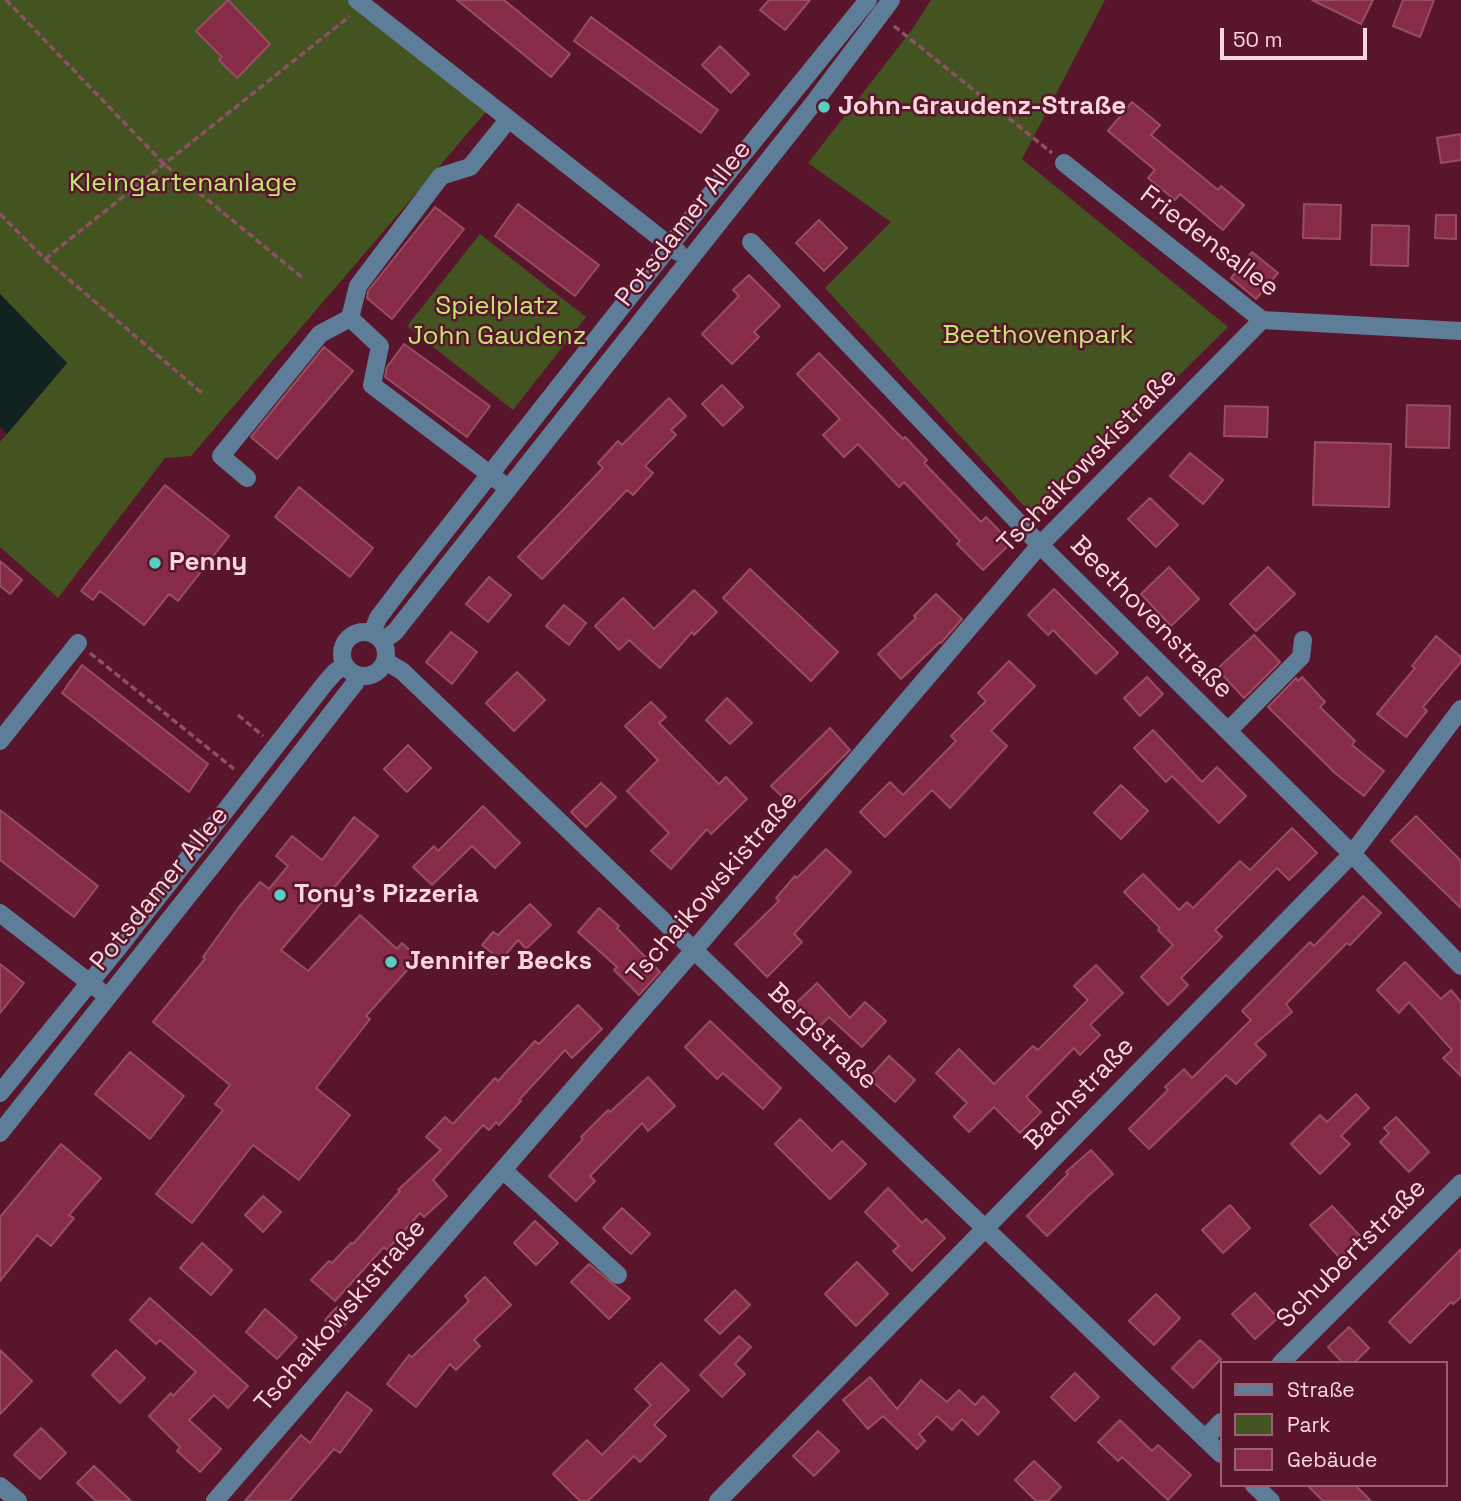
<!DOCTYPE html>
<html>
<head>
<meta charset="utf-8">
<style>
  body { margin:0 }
  #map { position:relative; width:1461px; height:1501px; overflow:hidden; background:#59152c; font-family:"Space Grotesk",sans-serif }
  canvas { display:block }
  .legend { position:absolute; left:1220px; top:1361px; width:228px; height:126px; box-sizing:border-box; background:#59152c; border:2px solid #996273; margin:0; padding:9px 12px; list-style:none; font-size:21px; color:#f9d6dd }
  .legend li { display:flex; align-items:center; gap:14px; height:35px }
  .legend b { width:35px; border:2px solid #996273 }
  .scale { position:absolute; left:1220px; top:28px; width:147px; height:32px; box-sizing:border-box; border:4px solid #f9d6dd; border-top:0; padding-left:9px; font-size:21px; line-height:24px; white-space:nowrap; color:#f9d6dd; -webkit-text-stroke:5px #59152c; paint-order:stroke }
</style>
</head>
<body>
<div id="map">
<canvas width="1461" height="1501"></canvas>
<ul class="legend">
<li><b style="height:9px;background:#5d7d98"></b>Straße</li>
<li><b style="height:19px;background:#435420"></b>Park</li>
<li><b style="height:19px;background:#862c48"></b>Gebäude</li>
</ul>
<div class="scale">50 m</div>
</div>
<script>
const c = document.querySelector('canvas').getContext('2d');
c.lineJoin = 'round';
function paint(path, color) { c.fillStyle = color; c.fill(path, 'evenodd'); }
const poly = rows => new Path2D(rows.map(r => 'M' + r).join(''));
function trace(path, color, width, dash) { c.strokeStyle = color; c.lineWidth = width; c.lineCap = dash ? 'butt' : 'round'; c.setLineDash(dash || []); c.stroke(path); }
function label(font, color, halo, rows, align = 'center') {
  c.font = font + ' "Space Grotesk",sans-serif'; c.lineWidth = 5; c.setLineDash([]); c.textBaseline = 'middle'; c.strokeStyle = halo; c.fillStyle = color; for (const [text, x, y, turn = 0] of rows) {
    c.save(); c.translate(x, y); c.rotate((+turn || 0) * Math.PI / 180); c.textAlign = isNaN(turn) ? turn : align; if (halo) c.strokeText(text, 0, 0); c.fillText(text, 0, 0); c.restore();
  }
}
const green = poly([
  [0,0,357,0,491,106,191,456,165,458,58,598,0,547,0,442,67,363,0,294],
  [931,0,1105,0,1022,159,1228,327,1035,518,825,288,891,222,808,163,911,31],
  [480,234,586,317,513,410,407,326]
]);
const water = poly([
  [0,294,67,363,7,434,0,427]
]);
const building = poly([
  [228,0,270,44,237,78,219,60,222,57,196,31,228,0],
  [457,0,504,0,570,54,551,77,457,0],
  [769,0,810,0,785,30,760,10,769,0],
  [1312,0,1373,0,1361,24,1312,0],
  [1403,0,1434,0,1420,37,1393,26,1403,0],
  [591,17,718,110,701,133,574,41,591,17],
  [720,46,749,74,731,93,702,65,720,46],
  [1132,102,1160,125,1151,135,1218,190,1221,186,1244,205,1223,230,1180,194,1175,200,1148,178,1155,170,1108,131,1132,102],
  [1461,134,1461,160,1441,163,1437,138,1461,134],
  [518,204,599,265,575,296,495,236,518,204],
  [1304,204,1341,205,1340,239,1303,238,1304,204],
  [435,207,464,229,392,319,367,298,368,291,435,207],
  [1436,215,1456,215,1456,239,1435,238,1436,215],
  [819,220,847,248,824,271,796,243,819,220],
  [1372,225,1409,226,1408,266,1371,265,1372,225],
  [1252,252,1278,273,1256,299,1231,278,1252,252],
  [749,275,780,306,754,332,759,337,732,364,702,334,739,296,733,290,749,275],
  [404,344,490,406,467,437,385,377,387,367,404,344],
  [324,347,353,371,277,459,251,437,324,347],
  [819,353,903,439,905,437,927,460,924,463,981,522,986,517,1011,543,983,570,957,544,960,541,904,482,899,487,858,444,844,457,823,435,840,419,797,374,819,353],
  [722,385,743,407,723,426,702,404,722,385],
  [669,398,686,416,671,430,676,435,645,466,653,473,633,495,627,490,542,579,518,557,603,468,598,463,618,441,622,445,669,398],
  [1407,405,1450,406,1449,448,1406,447,1407,405],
  [1225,406,1268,407,1267,437,1224,436,1225,406],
  [1315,442,1391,444,1389,507,1313,505,1315,442],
  [1190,453,1223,480,1203,504,1170,476,1190,453],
  [165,485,229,536,178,601,169,594,144,625,100,591,93,600,81,591,165,485],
  [299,487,373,548,350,577,275,517,299,487],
  [1150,498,1178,525,1156,547,1128,519,1150,498],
  [0,561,22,580,10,594,0,586,0,561],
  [1169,567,1199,599,1171,626,1141,594,1169,567],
  [1268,567,1295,594,1256,631,1230,604,1268,567],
  [750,569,838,652,811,681,723,598,750,569],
  [489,577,511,595,488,622,466,604,489,577],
  [1054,589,1118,653,1096,674,1053,630,1048,635,1028,615,1054,589],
  [694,590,717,612,694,635,692,632,660,668,629,640,619,650,595,626,623,598,654,629,694,590],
  [936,594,962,619,941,643,940,642,901,679,878,654,916,618,914,616,936,594],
  [564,605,586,623,569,645,546,626,564,605],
  [451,632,477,652,452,684,426,662,451,632],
  [1254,635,1280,662,1244,698,1217,669,1254,635],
  [1436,636,1461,657,1461,662,1423,707,1427,711,1406,737,1377,714,1415,668,1412,666,1436,636],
  [1009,661,1035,686,991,731,1007,746,950,808,932,790,885,837,860,812,890,782,903,795,956,741,951,736,986,701,978,693,1009,661],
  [82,665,208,764,189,792,62,693,82,665],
  [517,672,545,700,514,731,486,703,517,672],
  [1147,677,1163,694,1140,716,1124,698,1147,677],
  [1302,677,1325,702,1320,707,1355,741,1352,745,1384,771,1364,796,1335,773,1268,707,1296,678,1298,681,1302,677],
  [727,698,752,723,730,744,706,720,727,698],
  [651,702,666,717,659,723,719,784,726,777,747,799,711,834,707,829,671,869,651,851,669,833,627,791,658,760,625,726,651,702],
  [830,728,850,750,793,807,771,786,830,728],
  [1153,730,1202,782,1217,767,1246,796,1219,823,1172,776,1166,782,1134,748,1153,730],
  [408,745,431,768,407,792,384,769,408,745],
  [601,783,616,797,586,827,571,812,601,783],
  [1121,785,1148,811,1121,839,1094,813,1121,785],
  [483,806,520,843,495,868,472,846,432,885,413,867,434,846,438,851,483,806],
  [0,810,98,886,74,917,0,860,0,810],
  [1416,816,1461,861,1461,908,1391,841,1416,816],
  [354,817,378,836,281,950,308,971,360,915,397,949,402,943,418,958,366,1016,370,1019,316,1088,350,1115,299,1180,253,1145,192,1223,156,1194,223,1110,215,1104,230,1085,153,1022,205,959,203,957,239,907,260,882,269,889,288,866,276,856,292,836,322,860,354,817],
  [1292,828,1317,853,1289,880,1277,868,1215,930,1222,937,1181,978,1188,985,1168,1005,1141,977,1173,945,1158,930,1160,928,1124,892,1143,874,1179,910,1187,902,1193,908,1240,861,1250,870,1292,828],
  [826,849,851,872,794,934,802,942,767,977,735,944,779,901,776,898,795,876,797,878,826,849],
  [1363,896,1381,913,1350,945,1347,943,1286,1004,1292,1012,1255,1044,1266,1055,1236,1084,1226,1075,1149,1149,1129,1129,1168,1090,1165,1087,1184,1069,1192,1078,1251,1020,1242,1011,1310,942,1314,946,1363,896],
  [530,904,551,925,526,949,518,940,501,960,482,945,493,932,498,935,530,904],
  [599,908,619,926,617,928,660,972,639,995,614,970,617,967,578,932,599,908],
  [1405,962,1441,999,1451,990,1461,1002,1461,1076,1443,1058,1452,1050,1409,1002,1399,1013,1377,990,1405,962],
  [0,964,24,983,0,1013,0,964],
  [1096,965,1123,993,1090,1025,1100,1035,1080,1055,1074,1048,1026,1097,1041,1112,1020,1133,994,1107,969,1132,954,1117,967,1103,936,1073,959,1049,994,1084,1033,1046,1038,1050,1088,1000,1074,986,1096,965],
  [817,983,850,1018,865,1002,886,1021,862,1047,829,1017,817,1029,794,1005,817,983],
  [578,1005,602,1029,572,1058,565,1050,519,1100,521,1101,499,1125,496,1122,489,1130,483,1125,433,1180,447,1196,424,1217,420,1213,387,1250,384,1247,335,1301,311,1280,329,1261,332,1263,351,1243,353,1244,400,1191,398,1190,441,1150,426,1137,445,1117,453,1124,495,1078,498,1081,535,1041,539,1044,578,1005],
  [710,1021,781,1088,763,1109,723,1073,717,1079,685,1047,710,1021],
  [130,1052,184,1096,150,1139,95,1094,130,1052],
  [889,1056,915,1080,895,1102,869,1078,889,1056],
  [648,1077,675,1106,648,1131,642,1123,590,1176,595,1181,576,1201,549,1176,583,1139,581,1137,608,1110,610,1112,648,1077],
  [1356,1094,1369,1108,1341,1136,1350,1144,1320,1174,1291,1144,1320,1115,1327,1122,1356,1094],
  [1396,1117,1429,1152,1409,1172,1380,1142,1389,1133,1384,1128,1396,1117],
  [800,1119,832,1151,842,1141,866,1164,830,1199,775,1144,800,1119],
  [61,1144,101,1178,69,1215,74,1218,51,1246,37,1235,0,1281,0,1217,61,1144],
  [1091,1150,1113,1174,1088,1196,1047,1236,1027,1216,1068,1174,1066,1172,1091,1150],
  [888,1188,922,1223,926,1219,945,1238,912,1271,893,1251,899,1246,865,1212,888,1188],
  [263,1196,281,1212,263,1232,245,1215,263,1196],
  [1230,1205,1250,1228,1223,1253,1202,1230,1230,1205],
  [1332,1206,1362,1238,1340,1258,1310,1225,1332,1206],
  [622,1208,650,1234,631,1254,603,1228,622,1208],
  [535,1221,558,1243,536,1265,514,1243,535,1221],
  [202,1243,232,1270,211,1295,180,1268,202,1243],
  [1461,1249,1461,1297,1453,1304,1451,1302,1410,1343,1389,1322,1461,1249],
  [857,1262,888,1294,856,1326,825,1294,857,1262],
  [589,1264,630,1298,609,1319,571,1282,589,1264],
  [485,1277,511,1305,474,1340,480,1346,456,1370,450,1364,416,1407,387,1384,409,1355,412,1357,469,1301,465,1296,485,1277],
  [735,1290,750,1305,720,1334,705,1320,735,1290],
  [1255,1293,1278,1318,1255,1339,1232,1314,1255,1293],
  [1156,1294,1180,1318,1154,1345,1129,1321,1156,1294],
  [150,1298,248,1386,228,1408,214,1395,189,1420,221,1449,200,1472,177,1451,180,1447,149,1416,171,1393,173,1396,196,1372,160,1340,156,1344,130,1320,150,1298],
  [337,1307,350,1319,338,1332,325,1320,337,1307],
  [265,1309,297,1337,277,1359,246,1332,265,1309],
  [1349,1327,1369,1348,1354,1363,1343,1363,1328,1347,1349,1327],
  [739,1336,751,1347,735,1364,745,1374,722,1397,700,1375,739,1336],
  [1200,1340,1221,1359,1193,1388,1172,1368,1200,1340],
  [0,1350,32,1381,0,1414,0,1350],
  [116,1350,145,1378,120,1403,92,1375,116,1350],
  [661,1363,689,1390,654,1425,666,1436,640,1462,634,1456,588,1501,580,1501,553,1474,587,1440,602,1455,651,1405,635,1389,661,1363],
  [1075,1373,1099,1397,1075,1421,1051,1397,1075,1373],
  [870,1377,897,1409,921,1380,947,1402,959,1390,975,1405,983,1396,999,1412,978,1435,962,1419,952,1430,937,1416,919,1434,925,1441,917,1449,883,1416,868,1429,843,1400,870,1377],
  [347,1392,372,1410,340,1453,334,1449,289,1501,245,1501,301,1435,310,1443,347,1392],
  [1120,1420,1152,1451,1158,1445,1191,1475,1168,1500,1122,1457,1118,1461,1098,1442,1120,1420],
  [41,1428,66,1453,40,1479,14,1455,41,1428],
  [818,1431,839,1451,814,1476,793,1456,818,1431],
  [1034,1461,1061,1487,1048,1501,1036,1501,1015,1480,1034,1461],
  [94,1466,131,1501,96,1501,77,1483,94,1466],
  [1307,1485,1355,1485,1371,1501,1323,1501,1307,1485]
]);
const path = poly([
  [6,0,165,165,304,279],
  [894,26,1052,153],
  [0,214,45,259,203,394],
  [45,259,350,16],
  [90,653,234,769],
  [238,715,263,736]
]);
const minor = poly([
  [357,0,678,252],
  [1064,163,1262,320,1461,331],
  [751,242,1040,545,1352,854,1461,966],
  [350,318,380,346,372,385,500,482],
  [247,478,221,456,320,334,350,318,358,286,441,176,470,167,508,120],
  '342 654a22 22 0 1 1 44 0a22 22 0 1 1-44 0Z',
  [372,633,378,618,406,581,705,201,868,0],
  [382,641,395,632,402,623,816,100,891,0],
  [385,661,402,671,1221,1454],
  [1228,731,1301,657,1303,640],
  [0,741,78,643],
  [0,913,99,990],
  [0,1093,118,948,326,682,335,672,345,665],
  [0,1133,261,804,355,683,358,675],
  [503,1170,618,1275],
  [1281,1363,1461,1183],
  [1205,1439,1221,1422],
  [1254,1485,1271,1501],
  [0,1486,18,1501],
  [215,1501,694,950,1040,545,1262,320],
  [718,1501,1352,854,1461,709]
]);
const markers = [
  [824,107,7,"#58cec0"],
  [155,563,7,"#58cec0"],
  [280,895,7,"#58cec0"],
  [391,962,7,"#58cec0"]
];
const poiNames = [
  ["John-Graudenz-Straße",838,107],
  ["Penny",169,563],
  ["Tony's Pizzeria",294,895],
  ["Jennifer Becks",405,962]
];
const parkNames = [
  ["Kleingartenanlage",183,184],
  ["Spielplatz",497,307],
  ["John Gaudenz",497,337],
  ["Beethovenpark",1038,336]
];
const streetNames = [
  ["Potsdamer Allee",684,224,-52],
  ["Friedensallee",1209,242,37],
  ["Tschaikowskistraße",1088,461,-46],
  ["Beethovenstraße",1151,618,45],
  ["Tschaikowskistraße",713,888,-49],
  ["Potsdamer Allee",160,889,-51],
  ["Bergstraße",822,1037,44],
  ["Bachstraße",1080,1094,-46],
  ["Schubertstraße",1352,1254,-45],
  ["Tschaikowskistraße",341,1316,-49]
];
paint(green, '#435420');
paint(water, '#112321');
paint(building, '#862c48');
trace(building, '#974e61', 2);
trace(path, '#8c5264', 3.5, [7, 3.5]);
trace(minor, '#5d7d98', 18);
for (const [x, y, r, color] of markers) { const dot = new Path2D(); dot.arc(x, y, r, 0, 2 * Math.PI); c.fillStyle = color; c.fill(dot); trace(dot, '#59152c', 2.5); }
label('bold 26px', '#f9d6dd', '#59152c', poiNames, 'left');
label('26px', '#c0e870', '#59152c', parkNames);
label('26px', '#f9d6dd', '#59152c', streetNames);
</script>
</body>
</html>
